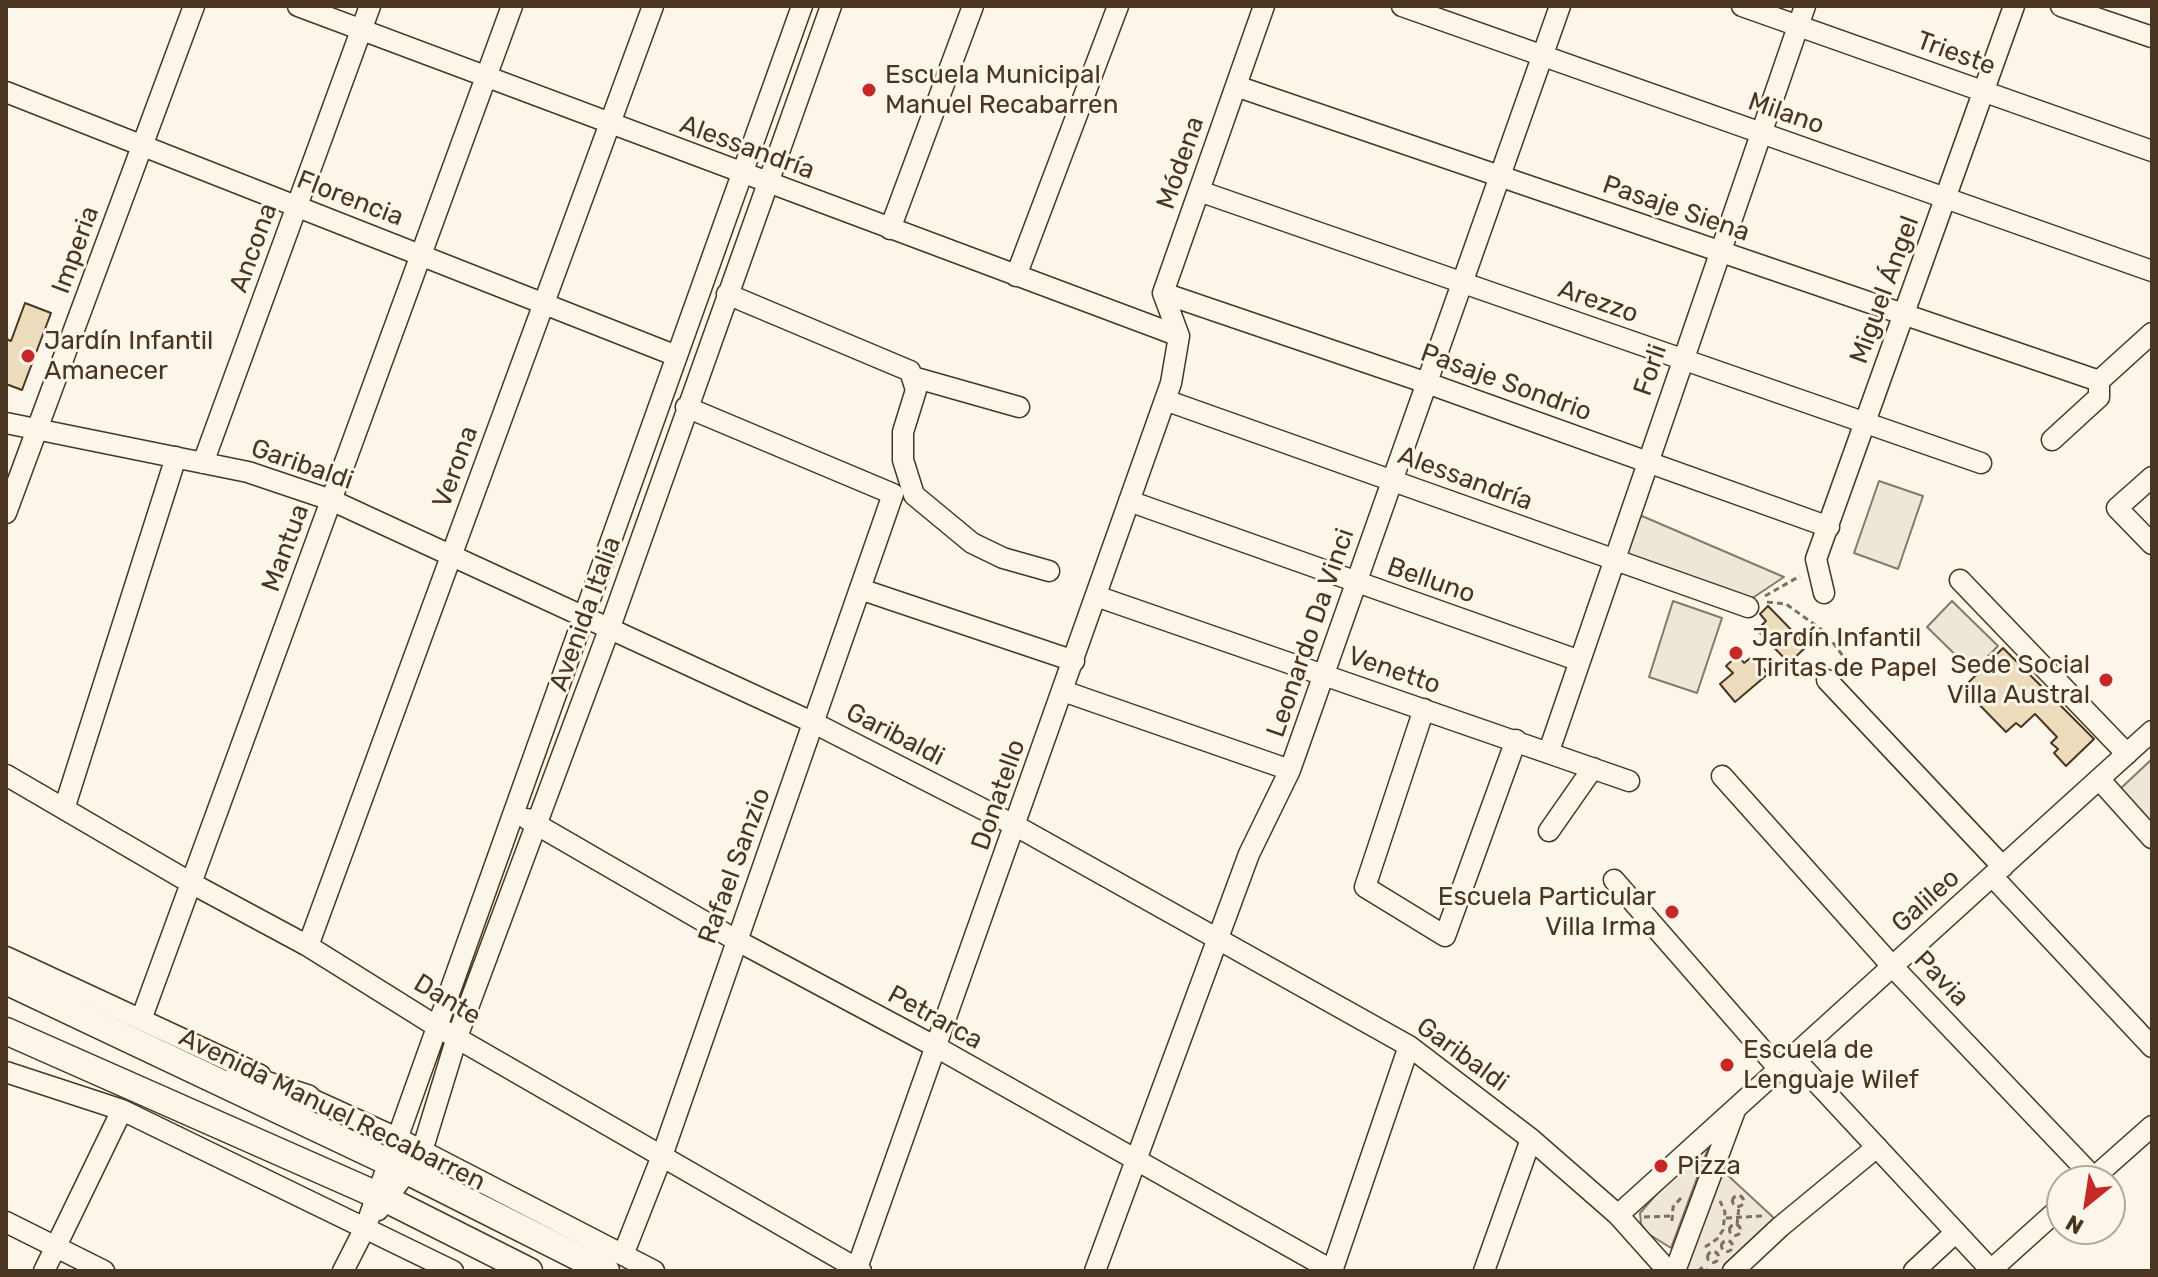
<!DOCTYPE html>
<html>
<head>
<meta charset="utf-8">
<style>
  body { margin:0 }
  #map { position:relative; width:2158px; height:1277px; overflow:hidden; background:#fbf6e9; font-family:Rubik,sans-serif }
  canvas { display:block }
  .frame { position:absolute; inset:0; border:8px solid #4a3520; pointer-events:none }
  .north { position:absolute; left:2046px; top:1165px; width:80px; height:80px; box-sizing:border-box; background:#fbf6e9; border:2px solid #b4a999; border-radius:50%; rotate:210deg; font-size:22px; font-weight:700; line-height:32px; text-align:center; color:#4a3520 }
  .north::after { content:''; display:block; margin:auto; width:28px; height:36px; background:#c62828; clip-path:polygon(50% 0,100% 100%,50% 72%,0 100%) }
</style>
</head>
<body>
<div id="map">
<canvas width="2158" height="1277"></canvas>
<div class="frame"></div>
<div class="north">N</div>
</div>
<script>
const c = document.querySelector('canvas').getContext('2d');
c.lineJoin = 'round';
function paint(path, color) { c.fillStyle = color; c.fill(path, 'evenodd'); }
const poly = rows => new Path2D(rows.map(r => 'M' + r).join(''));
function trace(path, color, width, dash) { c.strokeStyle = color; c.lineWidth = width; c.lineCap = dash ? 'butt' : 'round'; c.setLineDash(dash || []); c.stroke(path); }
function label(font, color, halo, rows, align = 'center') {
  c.font = font + ' Rubik,sans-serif'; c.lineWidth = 6; c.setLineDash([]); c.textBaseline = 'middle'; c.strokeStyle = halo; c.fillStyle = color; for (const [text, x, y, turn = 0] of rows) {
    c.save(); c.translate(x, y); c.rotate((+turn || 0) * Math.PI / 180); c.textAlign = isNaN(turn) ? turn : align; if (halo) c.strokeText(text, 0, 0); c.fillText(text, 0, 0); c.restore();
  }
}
const green = poly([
  [1879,481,1923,496,1898,569,1854,553,1879,481],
  [1635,513,1784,577,1748,601,1620,556,1635,513],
  [1673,601,1722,618,1697,693,1649,677,1673,601],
  [1952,601,1998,646,1973,672,1927,627,1952,601],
  [2152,759,2152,825,2120,789,2152,759],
  [1704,1140,1710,1143,1671,1248,1647,1233,1641,1224,1640,1213,1704,1140],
  [1721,1169,1775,1219,1726,1271,1684,1271,1721,1169]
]);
const building = poly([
  [25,303,51,313,22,390,6,384,6,339,11,341,25,303],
  [1768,606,1807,646,1789,663,1757,630,1766,621,1760,614,1768,606],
  [2003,648,2094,739,2066,766,2054,753,2058,749,2051,743,2057,737,2035,714,2021,727,2016,723,2006,732,1963,688,2003,648],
  [1738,655,1744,663,1753,656,1768,674,1735,702,1720,684,1733,673,1726,666,1738,655]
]);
const path = poly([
  [1765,596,1800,576],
  [1767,602,1786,604,1825,632,1846,660,1851,677],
  '1732.5 1201a5.5 5.5 0 1 1 11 0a5.5 5.5 0 1 1-11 0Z',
  [1644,1217,1672,1216],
  [1726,1218,1762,1216],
  [1672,1221,1673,1207,1682,1197],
  '1729.5 1230a5.5 5.5 0 1 1 11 0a5.5 5.5 0 1 1-11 0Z',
  [1737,1225,1739,1206],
  '1721.5 1246a5.5 5.5 0 1 1 11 0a5.5 5.5 0 1 1-11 0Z',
  [1705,1247,1717,1239,1723,1230,1725,1212,1720,1201],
  '1707.5 1257a5.5 5.5 0 1 1 11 0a5.5 5.5 0 1 1-11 0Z',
  [1698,1271,1703,1267,1708,1271]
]);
const minor = poly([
  [298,6,1179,336],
  [1402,6,2152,271],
  [1742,6,2152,151],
  [2061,6,2152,37],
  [1236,86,2099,381],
  [6,92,674,355],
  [1199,191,1981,463],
  [890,229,973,6],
  [1016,276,1118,6],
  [1163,293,1427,383,1829,527],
  [727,294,910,371,916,390,903,432,903,460,914,495,972,543,1003,558,1049,571],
  [913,377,1019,407],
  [1165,400,1748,607],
  [6,423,248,472,331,500,814,723,1016,826,1409,1046,1531,1139,1618,1215,1668,1271],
  [2052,440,2099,397,2099,381,2152,333],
  [203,463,370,6],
  [2152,477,2117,508,2152,544],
  [1129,501,1580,661],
  [6,513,194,6],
  [1960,580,2127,754],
  [860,589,1074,661],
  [1824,593,1816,559,2014,6],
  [1096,596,1629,781],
  [1827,680,2003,867],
  [1063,691,1290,770],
  [1424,709,1365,887,1445,936,1516,740],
  [1549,751,1805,6],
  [6,775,191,883,308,946,436,1026,861,1271],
  [1722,776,1892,966,2094,1178],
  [2099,779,2152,838],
  [64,809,176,457],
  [527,819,736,940,938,1048,1333,1271],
  [1549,831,1593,768],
  [1992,876,2152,1047],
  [1614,880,1779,1069],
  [308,946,653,6],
  [6,957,260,1075],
  [142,1017,512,6],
  [1793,1057,1992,1271],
  [6,1072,122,1110,453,1271],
  [296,1092,397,1138,654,1271],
  [2090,1181,2152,1126],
  [378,1210,422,1151,457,1037,610,627,831,6],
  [1618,1215,2152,731],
  [6,1222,104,1271],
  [623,1255,662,1156,893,494,686,407],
  [1991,1270,2062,1206],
  [44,1271,122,1110],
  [343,1271,366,1226,802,6],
  [856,1271,1171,383,1179,336,1163,293,1264,6],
  [1095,1271,1249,854,1290,770,1560,6],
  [1332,1271,1409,1046],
  [1484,1271,1531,1139],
  [1675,1271,1734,1113],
  [1733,1271,1780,1227,1877,1147],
  [1914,1271,1956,1232]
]);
const major = poly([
  [6,981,407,1171,606,1271],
  [6,1031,386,1199,529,1271],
  [239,1076,307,1098]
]);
const markers = [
  [869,90,8,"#c62828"],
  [28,356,8,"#c62828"],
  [1736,653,8,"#c62828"],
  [2106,680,8,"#c62828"],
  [1672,912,8,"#c62828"],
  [1727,1065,8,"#c62828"],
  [1661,1166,8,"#c62828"]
];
const streetNames = [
  ["Trieste",1956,54,20],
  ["Milano",1786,114,19],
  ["Alessandría",747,148,20],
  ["Módena",1181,163,-71],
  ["Florencia",350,199,21],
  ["Pasaje Siena",1676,209,19],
  ["Ancona",254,248,-70],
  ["Imperia",76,250,-70],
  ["Miguel Ángel",1885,290,-70],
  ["Arezzo",1598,302,19],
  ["Forli",1651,370,-71],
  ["Pasaje Sondrio",1506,383,20],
  ["Garibaldi",302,465,19],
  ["Verona",456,467,-70],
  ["Alessandría",1465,479,20],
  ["Mantua",286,548,-70],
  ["Belluno",1431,581,19],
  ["Avenida Italia",586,614,-70],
  ["Leonardo Da Vinci",1311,633,-71],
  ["Venetto",1394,671,19],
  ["Garibaldi",895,735,27],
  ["Donatello",999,795,-71],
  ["Rafael Sanzio",735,866,-70],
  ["Galileo",1926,901,-42],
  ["Pavia",1941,979,46],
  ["Dante",447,1000,31],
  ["Petrarca",935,1018,29],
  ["Garibaldi",1462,1055,36],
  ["Avenida Manuel Recabarren",332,1110,26]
];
const poiNames = [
  ["Escuela Municipal",885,75],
  ["Manuel Recabarren",885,105],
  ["Jardín Infantil",44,341],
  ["Amanecer",44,371],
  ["Jardín Infantil",1752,638],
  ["Tiritas de Papel",1752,668],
  ["Sede Social",2090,665,"right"],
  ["Villa Austral",2090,695,"right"],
  ["Escuela Particular",1656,897,"right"],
  ["Villa Irma",1656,927,"right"],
  ["Escuela de",1743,1050],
  ["Lenguaje Wilef",1743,1080],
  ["Pizza",1677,1166]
];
paint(green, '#ede6d9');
trace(green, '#887966', 2);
paint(building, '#ecdcbc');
trace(building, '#4a3520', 2);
trace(minor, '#4a3520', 23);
trace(major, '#4a3520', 29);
trace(path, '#7f6f5c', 3, [6, 4]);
trace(minor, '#fbf6e9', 20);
trace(major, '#fbf6e9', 26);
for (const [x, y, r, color] of markers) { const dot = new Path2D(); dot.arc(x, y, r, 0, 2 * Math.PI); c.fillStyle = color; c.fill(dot); trace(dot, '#fbf6e9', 3); }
label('26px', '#4a3520', '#fbf6e9', streetNames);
label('26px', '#4a3520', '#fbf6e9', poiNames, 'left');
</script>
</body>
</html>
